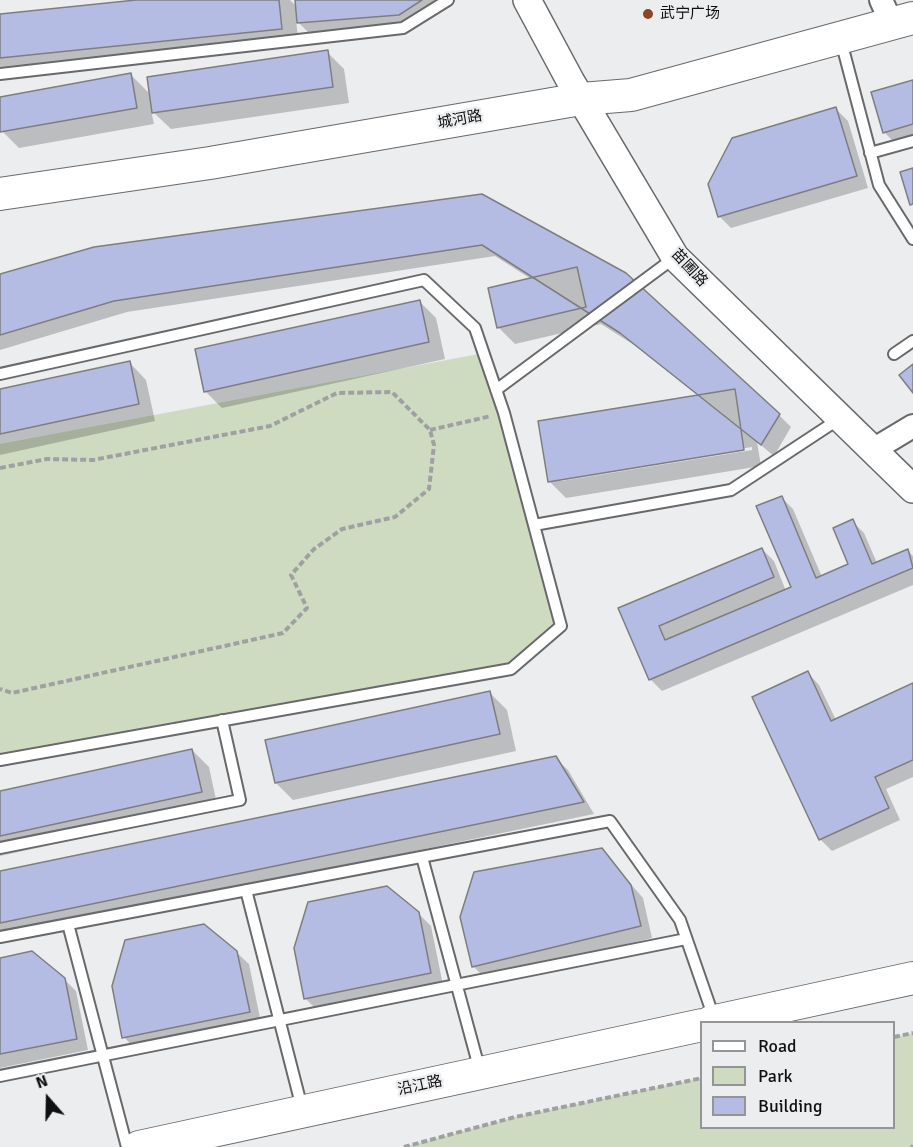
<!DOCTYPE html>
<html>
<head>
<meta charset="utf-8">
<style>
  body { margin:0 }
  #map { position:relative; width:913px; height:1147px; overflow:hidden; background:#ecedef; font-family:Signika,sans-serif }
  canvas { display:block }
  .legend { position:absolute; left:700px; top:1021px; width:195px; height:108px; box-sizing:border-box; background:#ecedef; border:2px solid #949596; margin:0; padding:8px 10px; list-style:none; font-size:18px; color:#101011 }
  .legend li { display:flex; align-items:center; gap:12px; height:30px }
  .legend b { width:30px; border:2px solid #949596 }
  .north { position:absolute; left:18px; top:1069px; width:60px; height:60px; -webkit-text-stroke:4px #ecedef; paint-order:stroke; rotate:340deg; font-size:16px; font-weight:700; line-height:24px; text-align:center; color:#101011 }
  .north::after { content:''; display:block; margin:auto; width:21px; height:27px; background:#101011; clip-path:polygon(50% 0,100% 100%,50% 72%,0 100%) }
</style>
</head>
<body>
<div id="map">
<canvas width="913" height="1147"></canvas>
<ul class="legend">
<li><b style="height:8px;background:#fff"></b>Road</li>
<li><b style="height:16px;background:#cfdbc1"></b>Park</li>
<li><b style="height:16px;background:#b5bce4"></b>Building</li>
</ul>
<div class="north">N</div>
</div>
<script>
const c = document.querySelector('canvas').getContext('2d');
c.lineJoin = 'round';
function paint(path, color) { c.fillStyle = color; c.fill(path, 'evenodd'); }
const poly = rows => new Path2D(rows.map(r => 'M' + r).join(''));
function trace(path, color, width, dash) { c.strokeStyle = color; c.lineWidth = width; c.lineCap = dash ? 'butt' : 'round'; c.setLineDash(dash || []); c.stroke(path); }
function label(font, color, halo, rows, align = 'center') {
  c.font = font + ' Signika,"Noto Sans SC",sans-serif'; c.lineWidth = 4.5; c.setLineDash([]); c.textBaseline = 'middle'; c.strokeStyle = halo; c.fillStyle = color; for (const [text, x, y, turn = 0] of rows) {
    c.save(); c.translate(x, y); c.rotate((+turn || 0) * Math.PI / 180); c.textAlign = isNaN(turn) ? turn : align; if (halo) c.strokeText(text, 0, 0); c.fillText(text, 0, 0); c.restore();
  }
}
const green = poly([
  [484,353,561,626,511,669,0,760,0,444],
  [913,1033,913,1147,404,1147,515,1117,701,1078,702,1128,894,1128,894,1037]
]);
const shadow = poly([
  [151,0,290,0,297,7,297,0,452,0,412,26,311,35,296,20,299,46,0,77,0,16],
  [327,52,344,69,349,103,171,129,151,110,154,124,19,148,2,131,0,98,131,75,151,95],
  [913,81,913,146,901,149,884,132],
  [836,109,848,121,868,188,731,228,719,216],
  [482,195,779,415,791,427,774,456,757,442,761,466,566,498,549,481,699,396,634,345,601,324,515,344,498,327,531,279,495,256,127,312,0,350,0,275],
  [752,447,752,450,561,481,561,478],
  [419,301,436,318,445,359,222,408,205,391],
  [129,362,146,380,155,421,0,455,0,391],
  [781,497,793,509,822,577,850,565,852,521,864,533,877,563,907,550,913,556,913,585,662,691,650,679,620,609,762,549,774,561,786,591,793,588],
  [808,673,819,685,836,720,913,684,913,777,886,789,900,820,832,851,820,839,754,698],
  [490,693,507,710,516,751,293,800,276,783],
  [192,750,209,767,218,809,0,856,0,792],
  [555,758,568,770,594,814,0,937,0,873],
  [601,850,643,898,652,938,485,978,473,966],
  [418,913,431,926,443,985,318,1011,306,999],
  [236,952,249,964,261,1023,135,1049,124,1037],
  [0,959,64,979,76,991,88,1050,0,1068]
]);
const building = poly([
  [136,0,279,0,282,29,0,58,0,14,136,0],
  [295,0,422,0,399,15,297,23,295,0],
  [328,50,333,87,152,113,147,77,328,50],
  [131,73,137,108,0,132,0,97,131,73],
  [913,80,913,124,883,133,871,92,913,80],
  [836,107,857,176,718,217,708,184,732,138,836,107],
  [913,168,913,204,910,205,900,172,913,168],
  [482,194,626,273,780,414,761,445,620,333,482,245,114,301,0,335,0,274,94,247,482,194],
  [577,267,586,307,497,328,488,288,577,267],
  [420,300,429,342,204,392,195,349,420,300],
  [130,361,139,404,0,434,0,389,130,361],
  [913,364,913,393,899,375,913,364],
  [735,389,744,450,548,482,538,421,735,389],
  [782,496,816,578,848,564,833,528,853,519,872,564,908,549,913,568,649,680,618,608,762,548,774,577,659,626,665,640,791,587,756,506,782,496],
  [808,671,831,721,913,683,913,760,875,777,889,808,819,840,752,697,808,671],
  [490,691,500,734,275,783,265,740,490,691],
  [192,749,202,792,0,836,0,791,192,749],
  [556,756,584,802,0,923,0,871,556,756],
  [602,848,631,885,641,926,472,967,460,917,474,872,602,848],
  [387,886,419,912,431,973,304,999,294,948,308,902,387,886],
  [204,924,237,951,250,1012,122,1038,112,986,125,940,204,924],
  [32,951,65,978,77,1039,0,1054,0,958,32,951]
]);
const path = poly([
  [430,430,491,416],
  [0,468,47,459,93,460,270,426,337,393,392,392,430,430,434,445,429,489,395,517,342,529,314,549,291,575,307,608,283,633,12,693,0,689],
  [894,1037,913,1033],
  [404,1147,515,1117,702,1078],
  [911,1147,913,1146]
]);
const service = poly([
  [841,41,879,185,913,239],
  [0,74,403,28,448,0],
  [870,153,913,141],
  [894,354,913,341],
  [0,374,424,280,475,328,504,413,561,626,511,669,0,760],
  [496,390,674,258],
  [534,525,731,490,839,419],
  [0,848,240,800,222,720],
  [422,857,480,1071],
  [246,890,302,1108],
  [68,924,127,1147],
  [0,937,610,821,680,920,714,1018],
  [0,1076,686,939]
]);
const minor = poly([
  [881,0,892,24],
  [873,450,913,426]
]);
const tertiary = poly([
  [527,0,571,82,675,257,913,489]
]);
const secondary = poly([
  [0,194,210,163,581,99,631,95,913,18],
  [711,1022,913,978],
  [139,1147,702,1025]
]);
const markers = [
  [648,14,6,"#8d4525"]
];
const poiNames = [
  ["武宁广场",660,14]
];
const streetNames = [
  ["城河路",460,120,-10],
  ["苗圃路",689,268,47],
  ["沿江路",420,1086,-12]
];
paint(green, '#cfdbc1');
paint(shadow, '#0003');
paint(building, '#b5bce4');
trace(building, '#7e7e80', 1.5);
trace(service, '#68696b', 14);
trace(minor, '#68696b', 26);
trace(tertiary, '#68696b', 30);
trace(secondary, '#68696b', 34);
trace(path, '#a0a0a2', 4, [6, 3]);
trace(service, '#fff', 10);
trace(minor, '#fff', 22);
trace(tertiary, '#fff', 27);
trace(secondary, '#fff', 32);
for (const [x, y, r, color] of markers) { const dot = new Path2D(); dot.arc(x, y, r, 0, 2 * Math.PI); c.fillStyle = color; c.fill(dot); trace(dot, '#ecedef', 2); }
label('15px', '#101011', '#ecedef', poiNames, 'left');
label('15px', '#101011', '#ecedef', streetNames);
</script>
</body>
</html>
